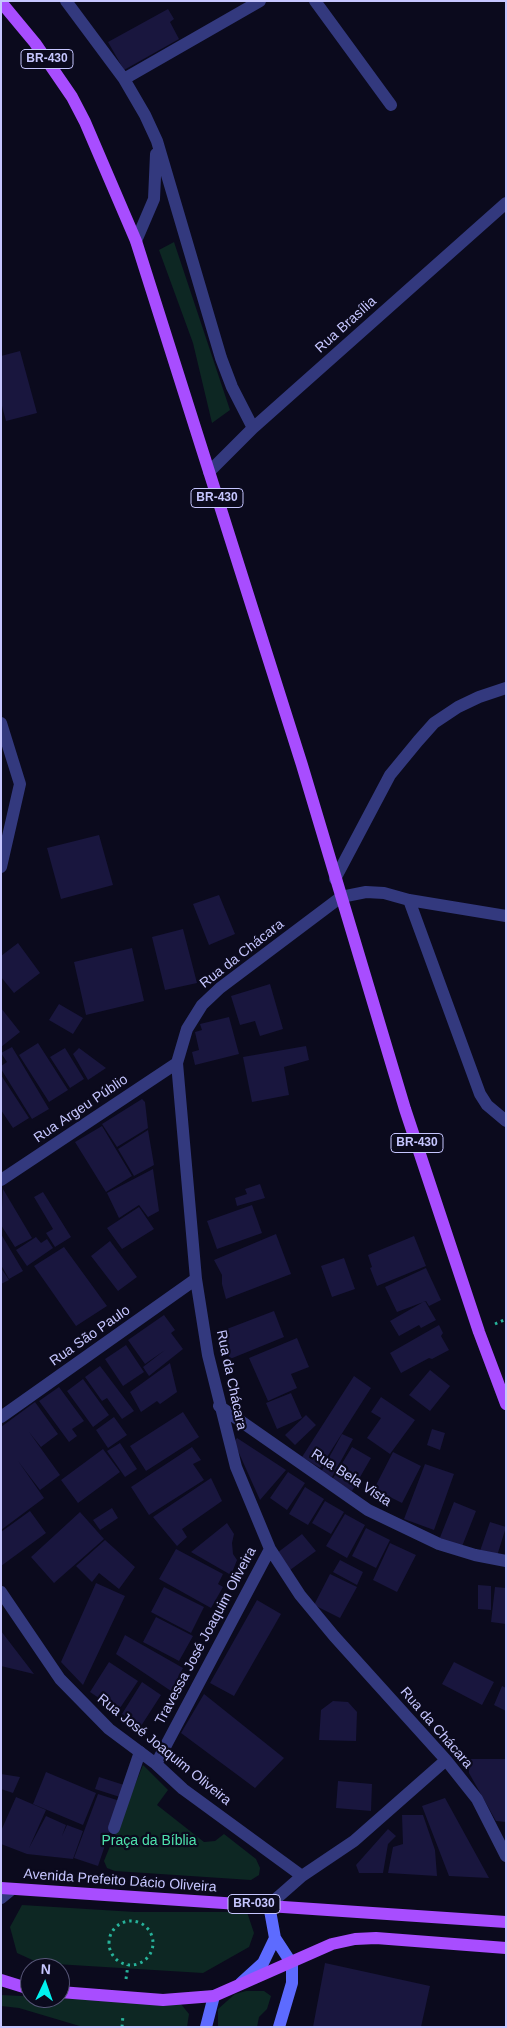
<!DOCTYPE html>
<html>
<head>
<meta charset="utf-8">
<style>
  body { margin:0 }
  #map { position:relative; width:507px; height:2028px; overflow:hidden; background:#0b0a1d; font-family:Helvetica,sans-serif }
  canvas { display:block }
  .frame { position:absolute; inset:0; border:2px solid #c6c6ff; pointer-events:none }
  .north { position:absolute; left:20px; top:1958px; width:50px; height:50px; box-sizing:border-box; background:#0b0a1d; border:1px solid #565577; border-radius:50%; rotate:3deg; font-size:14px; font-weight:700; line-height:20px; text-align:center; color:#c6c6ff }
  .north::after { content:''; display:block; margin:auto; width:18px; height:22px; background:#00f1ee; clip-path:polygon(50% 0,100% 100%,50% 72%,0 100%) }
</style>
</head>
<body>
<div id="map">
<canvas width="507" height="2028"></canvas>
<div class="frame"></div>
<div class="north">N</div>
</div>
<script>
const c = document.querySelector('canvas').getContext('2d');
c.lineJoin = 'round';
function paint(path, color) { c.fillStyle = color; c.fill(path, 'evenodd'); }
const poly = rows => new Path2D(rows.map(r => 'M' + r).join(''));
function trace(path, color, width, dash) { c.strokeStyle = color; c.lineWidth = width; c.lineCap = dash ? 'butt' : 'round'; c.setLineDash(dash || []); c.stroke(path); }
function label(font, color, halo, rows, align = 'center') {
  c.font = font + ' Helvetica,sans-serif'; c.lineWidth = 4.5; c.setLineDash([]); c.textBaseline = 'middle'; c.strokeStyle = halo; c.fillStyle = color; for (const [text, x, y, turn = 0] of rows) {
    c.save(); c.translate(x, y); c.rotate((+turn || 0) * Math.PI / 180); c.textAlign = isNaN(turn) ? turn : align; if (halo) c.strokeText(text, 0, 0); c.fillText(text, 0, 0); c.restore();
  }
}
const green = poly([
  [174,242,230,410,212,423,193,343,159,250],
  [143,1765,168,1790,157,1805,204,1842,215,1841,224,1834,256,1859,260,1868,259,1875,251,1880,115,1871,107,1868,104,1861],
  [22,1905,135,1912,247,1912,254,1933,249,1947,203,1973,39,1963,17,1953,10,1927],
  [246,1991,264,1991,271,1996,267,2009,259,2017,257,2027,218,2027,218,2009,235,1994],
  [1,1995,181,2004,189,2014,187,2027,83,2027,19,2008,1,2006]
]);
const building = poly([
  [168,9,174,19,170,22,179,39,124,70,108,42],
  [20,351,37,413,6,421,1,402,1,356],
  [99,835,113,885,61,899,47,848],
  [219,895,235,934,209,945,193,904],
  [183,929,197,983,165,990,152,937],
  [18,943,40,973,14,993,1,977,1,956],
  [132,948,144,1001,86,1015,74,962],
  [270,984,283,1029,260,1036,255,1021,240,1025,231,996],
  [59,1004,83,1018,73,1034,49,1020],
  [1,1008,20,1032,1,1047],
  [229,1017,239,1054,195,1065,192,1052,199,1050,195,1032,202,1030,200,1024],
  [38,1043,68,1090,49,1102,19,1055],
  [306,1046,309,1060,284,1067,289,1095,252,1102,243,1057],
  [12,1047,49,1109,32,1119,1,1069,1,1066,7,1062,1,1053],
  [65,1048,84,1079,70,1088,50,1057],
  [79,1048,106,1068,88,1080,73,1054],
  [1,1075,29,1118,13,1128,1,1110],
  [142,1099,145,1102,148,1128,117,1147,102,1124],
  [102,1126,132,1176,106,1192,75,1142],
  [148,1130,154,1165,134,1176,118,1149],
  [153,1169,159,1211,148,1217,139,1205,119,1218,107,1193],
  [260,1184,265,1198,237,1206,235,1198,247,1194,245,1189],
  [3,1189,32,1238,15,1247,1,1225],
  [43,1192,71,1237,55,1247,46,1233,53,1229,34,1197],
  [252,1205,262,1233,217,1249,207,1221],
  [139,1207,154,1229,122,1249,107,1228],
  [1,1234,23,1271,9,1279,1,1265],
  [276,1234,291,1274,226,1299,222,1284,222,1275,214,1260],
  [414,1236,426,1266,377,1286,370,1268,372,1267,368,1255],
  [36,1237,41,1243,47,1239,53,1248,27,1266,16,1250],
  [110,1241,137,1277,118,1291,91,1256],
  [64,1247,107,1306,76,1326,34,1266],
  [344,1258,355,1289,332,1297,321,1266],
  [1,1268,9,1280,1,1284],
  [426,1268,441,1300,429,1306,426,1301,397,1312,385,1287],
  [425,1301,436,1320,421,1328,419,1325,399,1336,390,1321],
  [274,1311,284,1337,230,1359,219,1332],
  [164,1315,175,1330,171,1333,183,1349,149,1376,143,1367,165,1350,145,1364,128,1340],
  [439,1325,443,1333,441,1336,449,1350,432,1359,429,1358,401,1373,390,1353],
  [297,1338,309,1367,291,1374,297,1388,268,1401,249,1358],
  [126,1345,144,1372,123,1386,105,1359],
  [170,1363,177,1392,160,1404,157,1401,141,1412,130,1392],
  [100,1366,134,1411,122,1419,107,1398,102,1401,85,1377],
  [430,1370,450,1386,430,1411,409,1395],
  [354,1376,371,1388,320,1468,302,1457],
  [83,1379,109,1415,93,1427,67,1391],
  [59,1387,84,1421,72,1429,77,1436,69,1442,39,1401],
  [291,1393,302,1418,277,1429,266,1403],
  [381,1397,415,1420,390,1454,367,1438,381,1418,371,1412],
  [35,1402,58,1434,41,1447,29,1432,60,1475,40,1490,18,1461,44,1498,1,1530,1,1427],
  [183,1412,199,1437,146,1471,130,1446],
  [306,1415,316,1425,295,1445,285,1435],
  [114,1417,127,1435,108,1448,96,1430],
  [432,1429,445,1433,440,1450,427,1445],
  [342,1434,353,1439,332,1477,321,1472],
  [237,1438,286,1470,260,1500,234,1442],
  [120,1443,137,1469,125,1477,107,1451],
  [192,1447,201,1460,193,1464,204,1480,149,1515,131,1487],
  [352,1447,371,1458,352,1491,332,1480],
  [103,1449,120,1472,78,1503,61,1480],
  [393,1452,421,1466,402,1503,374,1489],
  [425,1464,454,1474,434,1530,404,1519],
  [288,1472,305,1483,287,1510,270,1498],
  [211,1478,222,1501,182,1529,187,1537,177,1546,153,1517],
  [305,1487,324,1499,308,1525,289,1514],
  [325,1501,344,1512,331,1534,312,1523],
  [454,1502,476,1511,461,1549,439,1540],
  [112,1508,118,1518,100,1530,93,1520],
  [30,1511,46,1533,1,1566,1,1532],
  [80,1512,104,1539,54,1583,31,1557],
  [345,1514,365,1525,347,1558,326,1546],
  [490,1522,506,1527,497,1556,480,1551],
  [227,1523,234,1534,232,1543,233,1554,237,1560,231,1575,191,1552],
  [366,1528,390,1540,376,1568,352,1556],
  [302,1534,316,1551,290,1570,277,1553],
  [105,1540,135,1567,119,1589,99,1573,92,1582,76,1566],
  [390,1543,416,1555,397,1592,373,1580],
  [176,1549,223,1574,218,1584,223,1587,211,1608,159,1579],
  [340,1560,363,1572,357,1585,333,1572],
  [330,1574,357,1587,340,1618,314,1605],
  [96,1583,125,1596,83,1685,61,1662],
  [478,1585,491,1586,491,1610,478,1609],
  [164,1587,204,1607,191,1633,151,1612],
  [495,1587,506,1588,506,1624,491,1622],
  [257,1600,281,1614,234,1696,210,1683],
  [156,1617,193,1636,179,1661,143,1642],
  [1,1631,34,1674,1,1666],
  [125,1635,183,1668,171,1691,116,1654],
  [109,1662,138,1681,118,1711,90,1692],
  [454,1662,494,1682,482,1705,442,1684],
  [142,1682,161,1695,141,1726,122,1714],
  [502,1686,506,1688,506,1711,494,1705],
  [204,1694,284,1758,255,1788,181,1733],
  [333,1701,348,1702,357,1712,356,1741,319,1740,321,1710],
  [468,1759,506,1759,506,1822,496,1821,469,1773],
  [46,1772,96,1793,83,1825,33,1804],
  [1,1774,20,1777,13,1793,1,1789],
  [99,1777,124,1785,120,1797,95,1789],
  [338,1781,372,1784,371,1811,336,1808],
  [98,1794,120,1801,98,1866,74,1858],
  [16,1797,46,1810,29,1848,46,1816,66,1825,62,1836,67,1825,83,1831,73,1859,27,1854,1,1844,1,1831],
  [445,1798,489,1878,449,1876,422,1806],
  [402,1815,423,1815,435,1850,437,1876,388,1873,393,1847,403,1844],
  [388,1829,396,1836,388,1844,383,1873,359,1873,356,1865],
  [325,1963,430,1986,421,2027,313,2027]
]);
const path = poly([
  [495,1324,506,1319],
  '109 1943a22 22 0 1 1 44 0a22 22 0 1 1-44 0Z',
  [126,1979,128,1965],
  [122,2027,123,2015]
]);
const lane = poly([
  [114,1828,140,1752]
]);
const street = poly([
  [66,1,124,79,145,115,157,141,221,358,232,387,253,428],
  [315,1,391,105],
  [124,79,260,1],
  [136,241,154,199,156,154],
  [209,472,253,428,506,203],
  [1,723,20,784,1,867],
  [335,879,390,775,418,741,434,723,458,707,479,697,506,688],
  [409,900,480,1094,487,1105,506,1121],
  [506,916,409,900,384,893,366,892,341,897,220,988,202,1005,187,1029,177,1063,196,1279,208,1355,236,1467,270,1549,300,1595,334,1636,446,1760,477,1799,506,1856],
  [1,1180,177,1063],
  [219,1406,368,1510,439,1544,475,1555,506,1561],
  [1,1417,196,1279],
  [1,1592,60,1679,109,1729,156,1764,183,1789,302,1876,269,1905],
  [156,1764,270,1549],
  [302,1876,354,1841,446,1760],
  [1,1898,12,1889]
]);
const secondary = poly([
  [269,1905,275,1938,292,1964,292,1983,279,2027],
  [241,1983,263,1963,275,1938],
  [206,2027,214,1996]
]);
const primary = poly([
  [1,2,35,43,72,97,85,122,136,241,302,765,405,1109,479,1332,506,1404],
  [1,1888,506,1922],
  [1,1980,30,1989],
  [60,1992,163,2000,214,1996,332,1944,355,1939,376,1938,506,1948]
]);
const shields = [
  [47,59,52],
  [217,498,52],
  [417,1143,52],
  [254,1904,52]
];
const shieldNames = [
  ["BR-430",47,59],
  ["BR-430",217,498],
  ["BR-430",417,1143],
  ["BR-030",254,1904]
];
const streetNames = [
  ["Rua Brasília",346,325,-42],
  ["Rua da Chácara",242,954,-38],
  ["Rua Argeu Públio",81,1109,-34],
  ["Rua São Paulo",90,1336,-35],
  ["Rua da Chácara",231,1380,78],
  ["Rua Bela Vista",351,1478,33],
  ["Travessa José Joaquim Oliveira",206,1636,-62],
  ["Rua da Chácara",436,1728,49],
  ["Rua José Joaquim Oliveira",164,1750,39],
  ["Avenida Prefeito Dácio Oliveira",120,1881,4]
];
const parkNames = [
  ["Praça da Bíblia",149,1841]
];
paint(green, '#0d2723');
paint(building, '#19163e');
trace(path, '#27b29a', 3, [2.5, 4]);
trace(lane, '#33397e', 12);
trace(street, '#33397e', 12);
trace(secondary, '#5d6bff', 12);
trace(primary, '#a84dff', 12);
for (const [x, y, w] of shields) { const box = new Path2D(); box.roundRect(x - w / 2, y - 9.5, w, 19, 4); c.fillStyle = '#0b0a1d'; c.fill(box); trace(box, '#c6c6ff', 1); }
label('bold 12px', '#c6c6ff', null, shieldNames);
label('14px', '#c6c6ff', '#0b0a1d', streetNames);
label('14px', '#4ee3ad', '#0b0a1d', parkNames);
</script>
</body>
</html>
